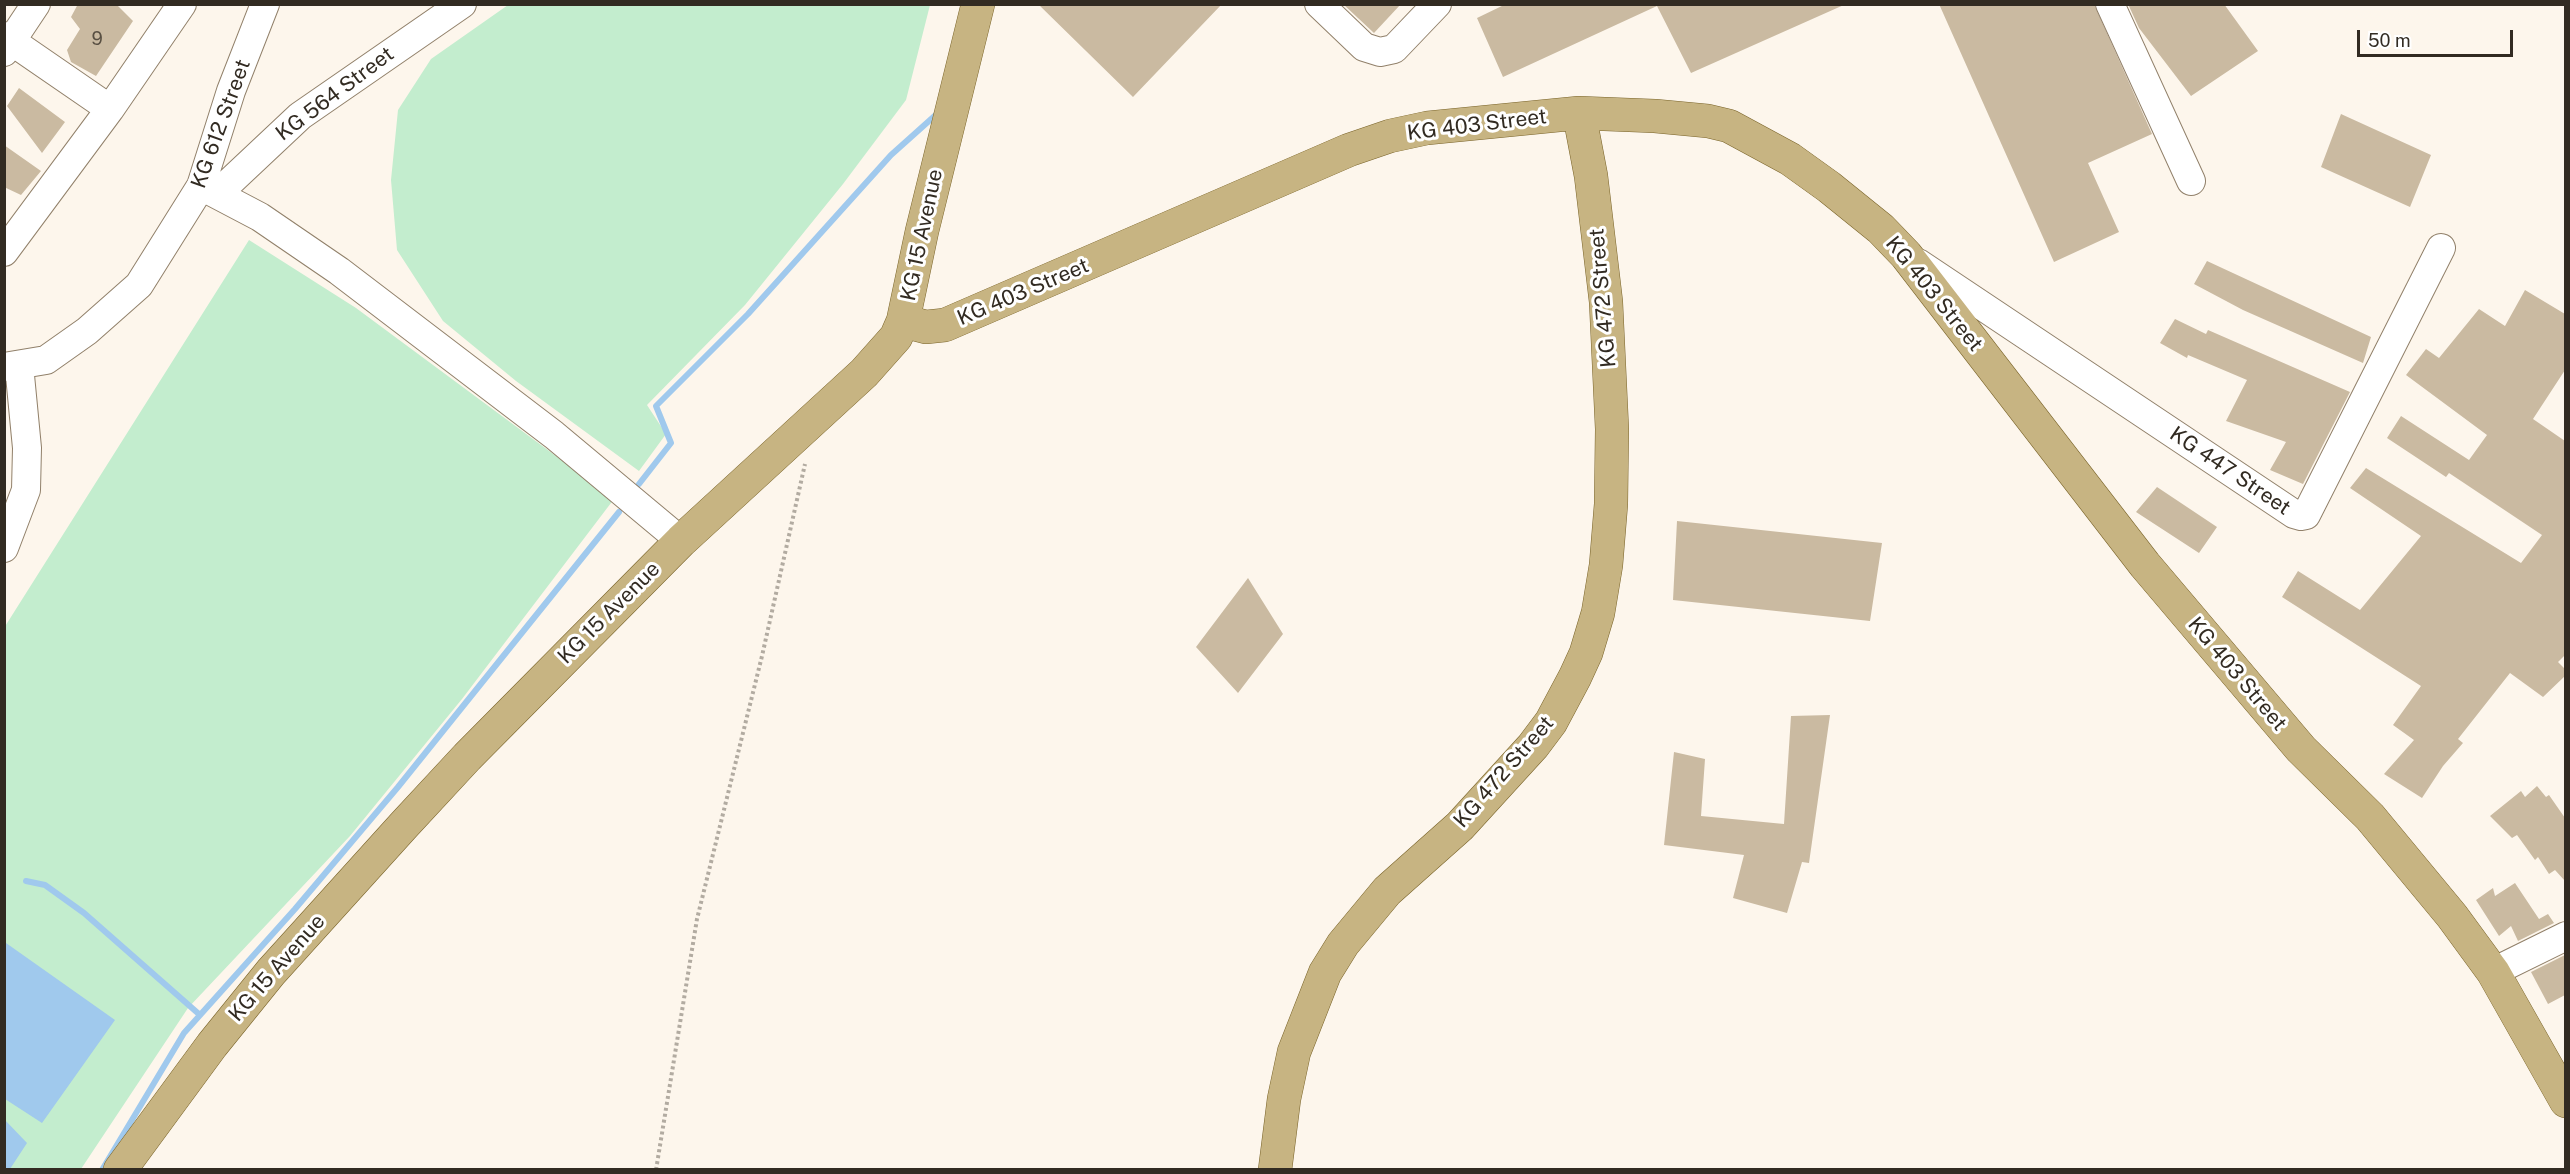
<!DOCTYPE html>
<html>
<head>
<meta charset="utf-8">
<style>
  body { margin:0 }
  #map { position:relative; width:2570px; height:1174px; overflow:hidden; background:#fdf6ec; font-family:"Public Sans",sans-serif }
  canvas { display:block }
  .frame { position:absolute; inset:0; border:6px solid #322b22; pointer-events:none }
  .scale { position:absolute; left:2357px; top:30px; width:156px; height:27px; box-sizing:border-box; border:3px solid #322b22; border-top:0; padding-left:8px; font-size:18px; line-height:21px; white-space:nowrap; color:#322b22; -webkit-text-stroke:4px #fff; paint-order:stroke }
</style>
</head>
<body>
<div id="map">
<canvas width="2570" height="1174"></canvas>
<div class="frame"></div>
<div class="scale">50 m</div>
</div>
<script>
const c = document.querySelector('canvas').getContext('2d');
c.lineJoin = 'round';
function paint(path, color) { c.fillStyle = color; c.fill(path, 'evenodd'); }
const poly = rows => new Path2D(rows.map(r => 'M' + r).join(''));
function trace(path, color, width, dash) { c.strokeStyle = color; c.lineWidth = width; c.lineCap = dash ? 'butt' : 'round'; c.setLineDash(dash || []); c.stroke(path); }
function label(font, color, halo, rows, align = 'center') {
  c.font = font + ' "Public Sans",sans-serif'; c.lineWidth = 6; c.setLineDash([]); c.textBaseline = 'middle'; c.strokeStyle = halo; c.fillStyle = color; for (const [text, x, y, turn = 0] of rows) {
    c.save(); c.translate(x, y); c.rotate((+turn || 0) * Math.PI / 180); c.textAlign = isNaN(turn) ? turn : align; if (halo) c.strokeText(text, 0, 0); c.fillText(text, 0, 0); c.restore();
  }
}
const green = poly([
  [508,5,930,5,906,100,843,184,745,305,647,405,666,434,639,471,516,381,443,321,397,250,391,180,398,110,431,59],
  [249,240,356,308,614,499,462,699,350,836,188,1008,81,1169,5,1169,4,628]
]);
const water = poly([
  [6,943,115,1020,42,1123,5,1099],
  [4,1119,27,1143,10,1169,5,1169]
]);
const stream = poly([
  [639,484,671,443,656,406,748,314,891,155,939,112],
  [26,881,45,885,84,913,200,1015],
  [102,1170,184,1033,295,909,398,787,619,512]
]);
const building = poly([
  [78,4,116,4,133,21,96,76,71,62,67,50,80,29,71,17],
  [1038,4,1222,4,1133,97],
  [1343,4,1401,4,1374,33],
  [1506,4,1846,4,1691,73,1657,6,1503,77,1477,18],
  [1939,4,2094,4,2152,134,2088,163,2119,232,2054,262],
  [2128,4,2224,4,2258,51,2191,96,2139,28],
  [19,88,65,122,42,153,7,106],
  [2341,114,2431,155,2410,207,2321,167],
  [4,145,41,171,21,195,4,187],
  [2207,261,2371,337,2363,363,2243,310,2194,284],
  [2525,290,2565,314,2565,370,2533,419,2565,441,2565,655,2558,662,2565,669,2565,676,2543,697,2510,673,2458,739,2463,743,2443,766,2422,798,2384,774,2414,740,2393,725,2421,686,2282,597,2298,571,2360,610,2421,536,2350,488,2366,468,2521,563,2542,535,2449,473,2446,477,2387,438,2401,416,2469,460,2487,435,2406,375,2426,349,2439,358,2479,309,2505,326],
  [2175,319,2206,334,2208,330,2350,392,2303,484,2270,470,2286,442,2226,421,2247,380,2188,355,2187,358,2160,343],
  [2157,487,2217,527,2199,553,2136,512],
  [1677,521,1882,543,1870,621,1673,600],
  [1248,578,1283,634,1238,693,1196,647],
  [1830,715,1809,863,1802,862,1787,913,1733,898,1744,855,1664,845,1674,752,1705,759,1701,816,1784,824,1791,716],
  [2537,786,2546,797,2549,795,2565,818,2565,881,2555,870,2549,874,2538,857,2535,860,2517,835,2512,838,2490,816,2521,791,2525,797],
  [2515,883,2539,919,2548,914,2554,923,2518,941,2511,926,2499,936,2476,900,2493,888,2495,896],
  [2565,955,2565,995,2548,1004,2531,972]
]);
const path = poly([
  [656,1170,697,919,762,656,805,464]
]);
const minor = poly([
  [1319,4,1364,47,1380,52,1394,49,1437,4],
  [2110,4,2191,181],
  [4,36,110,109],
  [4,52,36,4],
  [201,186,260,217,339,271,554,435,681,541],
  [217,194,300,116,462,4],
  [4,252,110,109,182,4],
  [1918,263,2294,514,2301,516,2306,515,2441,248],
  [4,367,46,360,87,331,139,285,201,186,231,91,265,4],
  [4,548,26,490,27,448,19,365],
  [2493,972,2566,936]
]);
const major = poly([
  [903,321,926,327,945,325,1349,150,1390,136,1427,128,1579,113,1655,116,1708,121,1729,126,1790,159,1829,187,1881,229,1906,255,2145,565,2301,749,2370,817,2452,916,2493,972,2566,1101],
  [120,1170,212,1045,271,972,403,826,467,757,681,541,864,373,896,337,903,321,922,231,978,4],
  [1275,1170,1284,1099,1294,1052,1325,973,1343,944,1387,891,1460,826,1533,746,1551,722,1575,677,1586,653,1598,613,1606,565,1611,504,1612,429,1606,302,1591,176,1579,113]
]);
const numberNames = [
  ["9",97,39]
];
const streetNames = [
  ["KG 564 Street",335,94,-37],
  ["KG 612 Street",221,124,-70],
  ["KG 403 Street",1477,125,-7],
  ["KG 15 Avenue",922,235,-78],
  ["KG 403 Street",1023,292,-23],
  ["KG 403 Street",1934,294,51],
  ["KG 472 Street",1603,298,-95],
  ["KG 447 Street",2230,471,34],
  ["KG 15 Avenue",609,613,-45],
  ["KG 403 Street",2237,674,50],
  ["KG 472 Street",1504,772,-49],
  ["KG 15 Avenue",277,968,-49]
];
paint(green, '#c3edce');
paint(water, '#a0c9ed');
trace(stream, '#a0c9ed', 6);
paint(building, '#cabaa1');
trace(minor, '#91806a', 30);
trace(major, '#7a642a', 34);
trace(path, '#b2aba1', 4, [3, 3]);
trace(minor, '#fff', 28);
trace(major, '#c7b482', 33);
label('18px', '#584f42', null, numberNames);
label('21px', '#322b22', '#fff', streetNames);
</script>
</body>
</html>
